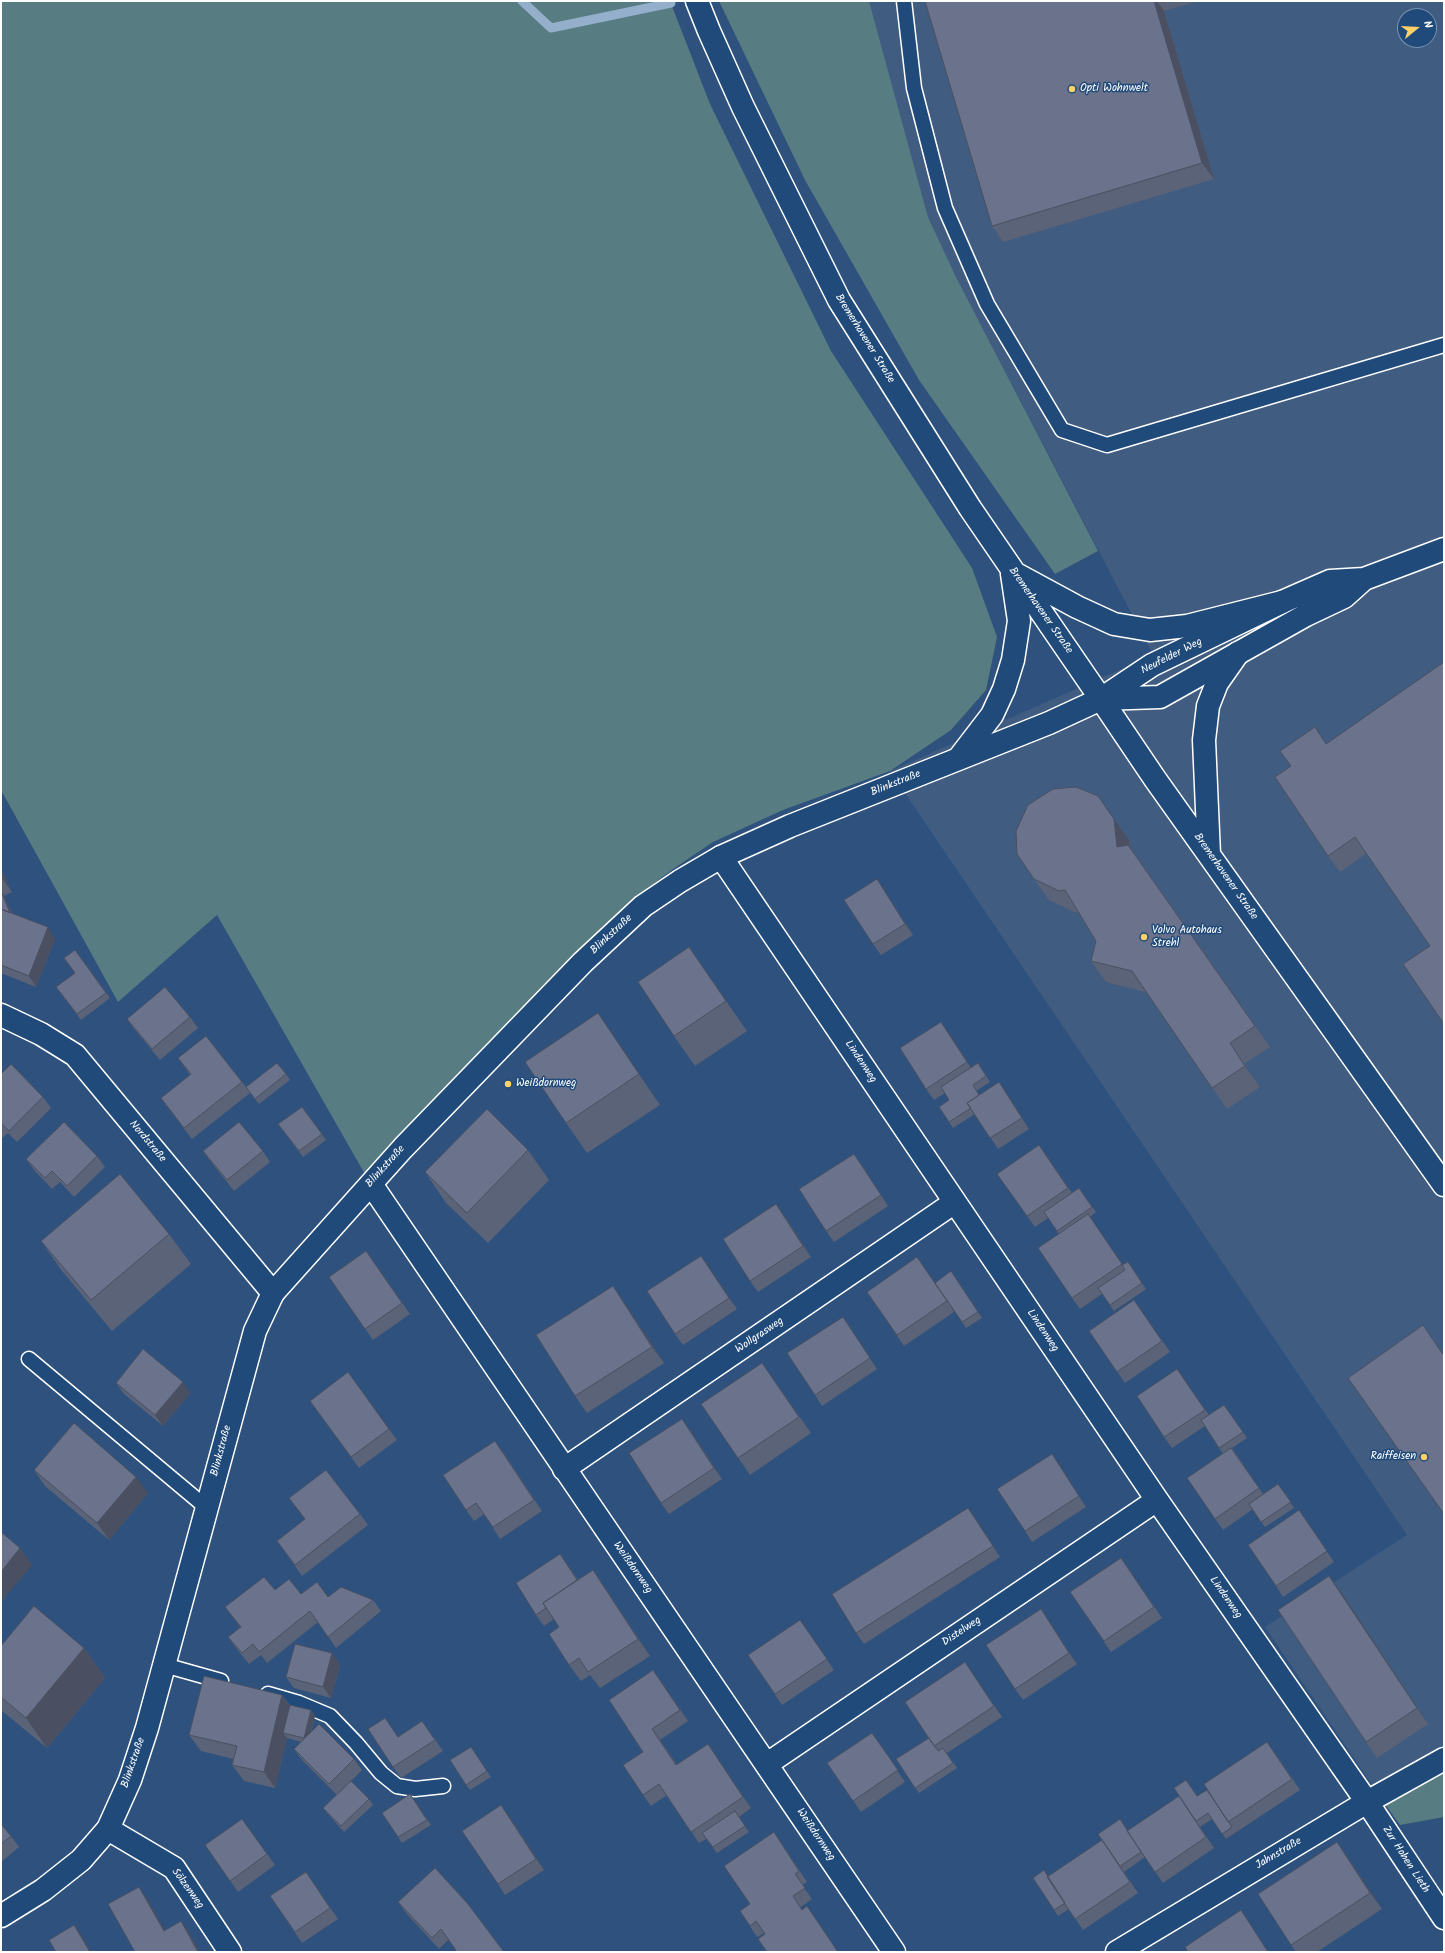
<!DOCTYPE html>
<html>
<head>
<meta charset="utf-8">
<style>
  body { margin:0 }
  #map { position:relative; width:1445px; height:1953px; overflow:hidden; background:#2e527d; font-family:Kalam,sans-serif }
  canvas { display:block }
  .frame { position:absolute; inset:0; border:2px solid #fff; pointer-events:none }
  .north { position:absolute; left:1397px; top:8px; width:40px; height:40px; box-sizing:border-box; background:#1f4a7a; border:1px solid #7992af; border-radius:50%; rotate:72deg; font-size:11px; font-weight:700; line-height:16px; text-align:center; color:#fff }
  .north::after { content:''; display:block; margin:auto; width:14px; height:18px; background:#ffd166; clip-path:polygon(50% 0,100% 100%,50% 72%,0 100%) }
</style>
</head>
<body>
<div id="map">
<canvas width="1445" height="1953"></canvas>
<div class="frame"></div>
<div class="north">N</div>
</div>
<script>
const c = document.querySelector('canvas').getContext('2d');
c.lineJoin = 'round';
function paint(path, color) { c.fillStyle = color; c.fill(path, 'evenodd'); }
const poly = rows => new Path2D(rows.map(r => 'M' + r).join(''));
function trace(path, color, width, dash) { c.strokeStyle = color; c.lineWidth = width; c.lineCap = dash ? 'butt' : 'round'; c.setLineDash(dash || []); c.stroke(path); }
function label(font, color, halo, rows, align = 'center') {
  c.font = font + ' Kalam,sans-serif'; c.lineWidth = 3; c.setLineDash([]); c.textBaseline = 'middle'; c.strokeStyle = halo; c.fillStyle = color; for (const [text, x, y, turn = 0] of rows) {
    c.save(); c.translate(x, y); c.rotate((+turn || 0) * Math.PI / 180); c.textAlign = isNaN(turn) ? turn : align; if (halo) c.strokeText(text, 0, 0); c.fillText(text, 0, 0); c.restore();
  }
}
const built = poly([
  [869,1,1444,1,1444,1773,1385,1804,1265,1627,1407,1535,890,771,1153,655,956,277,928,217],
  [1405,16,1429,16,1429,40,1405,40]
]);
const green = poly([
  [1,1,670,1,710,104,831,351,972,568,997,637,986,690,951,730,890,771,783,810,713,842,673,869,636,897,577,954,366,1176,217,915,118,1002,1,790],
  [719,1,869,1,928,217,956,277,1098,551,1055,574,919,380,805,180],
  [1444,1773,1444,1817,1400,1825,1385,1804]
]);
const stream = poly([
  [522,1,551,28,671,3]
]);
const service = poly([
  [904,1,914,88,945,208,987,304,1062,430,1107,445,1444,345],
  [29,1359,207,1508],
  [164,1665,221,1681],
  [268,1694,299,1703,330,1716,356,1743,381,1773,397,1786,415,1789,443,1786]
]);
const minor = poly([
  [1101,699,1152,665,1282,602,1330,581,1364,579,1444,549],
  [1101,699,1160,697,1306,615,1344,597,1364,579],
  [721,857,1157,1500,1367,1802,1444,1918],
  [1,1015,41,1034,75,1055,273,1293],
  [371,1184,894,1952],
  [564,1469,955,1202],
  [767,1764,1157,1500],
  [108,1829,174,1868,230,1952],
  [1117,1952,1367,1802,1444,1759]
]);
const tertiary = poly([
  [1209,855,1204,740,1208,706,1217,683,1238,653],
  [1,1916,43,1890,81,1860,108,1829,130,1780,147,1728,255,1331,273,1293,403,1148,583,962,643,906,680,881,721,857,790,826,1049,723,1101,699,1155,779,1444,1185]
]);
const secondary = poly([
  [697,1,709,31,743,107,839,300,970,508,1101,699],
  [1016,574,1077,607,1114,624,1150,630,1187,626,1282,602],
  [959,758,992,715,1004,689,1013,660,1019,621,1012,574]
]);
const wall = poly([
  [925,1,1199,1,1164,11,1214,179,1003,242,992,226],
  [1315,727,1430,946,1367,853,1340,872,1328,856],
  [1129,840,1130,847,1270,1047,1244,1064,1260,1087,1227,1109,1146,992,1106,982,1091,961,1096,941,1078,912,1074,912,1049,900,1034,879],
  [1,869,12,892,4,896,12,913,55,939,36,987,1,973],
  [884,890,913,935,881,955,873,944],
  [689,947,747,1031,695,1066,674,1036],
  [75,950,110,998,81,1020,56,987,75,973],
  [598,1013,660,1105,587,1153,566,1123],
  [190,1017,198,1028,160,1060,135,1030,127,1019],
  [949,1033,971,1068,978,1063,990,1082,976,1091,979,1095,999,1082,1029,1129,998,1149,975,1114,953,1128,939,1107,949,1100,945,1093,934,1100,926,1089],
  [178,1058,242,1082,246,1087,286,1074,290,1080,259,1104,250,1093,192,1139,169,1109,161,1098,190,1075],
  [1,1074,43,1097,51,1108,17,1142,8,1133,1,1139],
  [302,1107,326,1140,303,1157,278,1124],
  [1039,1145,1072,1193,1079,1188,1096,1212,1090,1217,1122,1265,1128,1262,1146,1289,1114,1311,1102,1294,1080,1309,1072,1298,1059,1234,1048,1218,1035,1227,997,1174],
  [528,1150,549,1180,488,1243,446,1203,425,1172],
  [203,1151,263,1151,270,1162,234,1191,211,1162],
  [97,1156,105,1167,74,1197,60,1182,52,1189,34,1170,26,1159],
  [862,1165,888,1206,834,1242,826,1231],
  [784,1215,811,1257,758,1292,750,1281],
  [169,1234,191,1264,112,1331,62,1271,41,1241],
  [366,1251,410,1314,373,1340,329,1277],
  [701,1256,737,1309,683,1345,675,1334],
  [955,1277,982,1318,966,1328,947,1300,954,1312,904,1346,867,1292,935,1283],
  [613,1286,624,1302,664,1363,587,1413,575,1396],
  [1134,1300,1170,1352,1125,1383,1089,1331],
  [850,1328,877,1369,822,1406,815,1395],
  [762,1363,811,1433,750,1475,701,1404],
  [1177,1369,1209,1415,1224,1405,1247,1438,1232,1448,1263,1494,1278,1484,1294,1508,1265,1527,1253,1509,1223,1530,1187,1478,1223,1454,1205,1426,1172,1448,1164,1437],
  [116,1383,190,1393,163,1426,124,1394],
  [310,1401,389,1429,397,1440,359,1468],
  [690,1430,722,1479,669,1514,661,1503],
  [503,1452,542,1511,500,1539,484,1514,474,1521,466,1510],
  [1052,1454,1086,1507,1032,1542,1025,1531],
  [34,1470,148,1493,109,1540,45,1486],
  [289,1498,360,1514,368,1525,302,1576,277,1541,305,1519],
  [1299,1510,1334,1562,1283,1597,1276,1586],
  [976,1519,1000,1557,864,1644,856,1633],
  [560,1554,578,1580,604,1586,650,1656,600,1688,590,1675,581,1681,569,1665,559,1627,554,1619,544,1626,536,1615],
  [1121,1558,1162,1618,1111,1652,1070,1592],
  [1329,1576,1428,1724,1377,1758,1366,1742],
  [275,1590,301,1594,373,1600,381,1611,336,1648,318,1622,267,1663,261,1655,249,1664,236,1648,228,1637,240,1627,225,1607],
  [1041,1609,1077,1664,1023,1700,1015,1689],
  [800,1620,834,1670,782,1705,748,1655],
  [1,1646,84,1648,105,1678,47,1748,1,1710],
  [332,1653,340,1665,331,1698,294,1688,286,1677],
  [965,1662,1002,1717,947,1753,957,1768,919,1793,896,1759,929,1738],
  [653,1670,688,1721,660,1740,677,1765,715,1755,751,1808,739,1817,749,1832,717,1853,706,1839,699,1843,667,1795,651,1806,643,1795,643,1752],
  [282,1695,290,1705,311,1710,315,1716,311,1733,354,1759,362,1770,338,1794,369,1799,373,1805,344,1832,327,1813,323,1808,337,1795,302,1760,294,1749,301,1742,287,1738,275,1788,244,1781,232,1765,233,1759,201,1751,189,1735],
  [430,1732,443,1751,401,1778,393,1767,398,1737],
  [872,1733,905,1782,861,1812,827,1763],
  [471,1747,491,1777,470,1790,466,1785],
  [1275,1753,1300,1790,1226,1839,1212,1819,1200,1827,1198,1824,1214,1848,1163,1883,1145,1857,1124,1872,1138,1893,1083,1930,1069,1909,1058,1916,1054,1910,1048,1876,1128,1830,1197,1796],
  [410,1794,431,1825,402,1843,382,1813],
  [509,1816,544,1870,505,1895,498,1884],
  [242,1819,275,1865,238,1892,205,1845],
  [1,1824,11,1836,19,1847,1,1862],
  [782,1844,807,1882,802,1885,812,1899,801,1907,765,1934,764,1933,757,1937,740,1911,750,1904],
  [1348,1858,1382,1909,1317,1952,1296,1952,1291,1945],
  [306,1872,338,1919,302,1943,270,1896],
  [398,1902,468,1904,456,1950,448,1940,439,1949,406,1913]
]);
const shadedWall = poly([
  [1154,1,1157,1,1164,11,1214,179,1202,163],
  [1113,818,1129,840,1132,868,1117,847],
  [1,869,12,892,1,877],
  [877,879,884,890,913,935,905,924],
  [1,891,4,895,16,923,12,917],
  [48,927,55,939,36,987,29,976],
  [689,947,710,977,747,1031,726,1001],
  [598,1013,619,1043,660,1105,639,1074],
  [941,1022,949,1033,975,1073,967,1062],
  [1230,1043,1244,1064,1260,1087,1245,1066],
  [999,1082,1007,1093,1029,1129,1022,1118],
  [854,1154,862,1165,888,1206,881,1195],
  [776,1204,784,1215,811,1257,803,1246],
  [701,1256,709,1267,737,1309,729,1298],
  [613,1286,624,1302,664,1363,652,1347],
  [843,1317,850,1328,877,1369,870,1358],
  [183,1382,190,1393,163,1426,155,1415],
  [682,1419,690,1430,722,1479,714,1468],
  [1052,1454,1060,1465,1086,1507,1079,1496],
  [136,1477,148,1493,109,1540,97,1523],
  [968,1508,976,1519,1000,1557,993,1546],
  [20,1548,32,1565,1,1602,1,1572],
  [593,1570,604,1586,650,1656,638,1639],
  [1329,1576,1341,1592,1428,1724,1417,1708],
  [1041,1609,1048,1620,1077,1664,1069,1653],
  [84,1648,105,1678,47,1748,26,1718],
  [332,1653,340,1665,331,1698,323,1687],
  [282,1695,294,1711,283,1733,287,1738,275,1788,264,1772],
  [311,1710,315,1716,308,1744,304,1738],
  [501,1805,509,1816,544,1870,536,1859],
  [1337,1842,1348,1858,1382,1909,1370,1893],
  [139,1887,147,1898,171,1942,164,1931],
  [181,1921,189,1932,200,1952,198,1952],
  [74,1925,82,1936,91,1952,90,1952]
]);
const building = poly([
  [925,1,1154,1,1202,163,992,226,925,1],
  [1444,662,1444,1024,1403,964,1430,946,1355,837,1328,856,1275,777,1291,766,1280,751,1315,727,1326,744,1444,662],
  [1076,787,1098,796,1114,819,1117,847,1128,845,1255,1026,1230,1043,1245,1066,1212,1088,1132,971,1091,961,1096,941,1065,890,1059,891,1034,879,1017,854,1016,831,1028,805,1053,789,1076,787],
  [877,879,905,924,873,944,844,900,877,879],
  [1,891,10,913,1,909,1,891],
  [1,909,48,927,29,976,1,965,1,909],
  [689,947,726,1001,674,1036,638,982,689,947],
  [75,950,106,993,77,1014,56,987,75,973,64,958,75,950],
  [165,987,190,1017,152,1049,127,1019,165,987],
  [598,1013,639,1074,566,1123,525,1062,598,1013],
  [941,1022,967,1062,926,1089,900,1048,941,1022],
  [206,1036,242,1082,184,1128,161,1098,191,1074,178,1058,206,1036],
  [277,1063,286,1074,255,1099,246,1087,277,1063],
  [978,1063,986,1076,973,1085,979,1095,967,1103,971,1108,949,1122,939,1107,949,1100,941,1087,978,1063],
  [11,1064,43,1097,9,1131,1,1123,1,1074,11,1064],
  [999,1082,1022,1118,990,1138,967,1103,999,1082],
  [302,1107,322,1134,299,1151,278,1124,302,1107],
  [487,1109,528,1150,467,1213,425,1172,487,1109],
  [64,1122,97,1156,67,1186,52,1171,45,1178,26,1159,64,1122],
  [239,1122,263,1151,227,1180,203,1151,239,1122],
  [1039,1145,1068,1188,1027,1216,997,1174,1039,1145],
  [854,1154,881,1195,826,1231,799,1189,854,1154],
  [120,1174,169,1234,91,1300,41,1241,120,1174],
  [1079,1188,1092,1207,1057,1231,1044,1212,1079,1188],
  [776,1204,803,1246,750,1281,723,1239,776,1204],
  [1088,1214,1122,1264,1072,1298,1038,1248,1088,1214],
  [366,1251,402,1303,365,1329,329,1277,366,1251],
  [701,1256,729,1298,675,1334,647,1291,701,1256],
  [917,1257,947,1301,897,1335,867,1292,917,1257],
  [1128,1262,1142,1283,1110,1305,1098,1288,1125,1270,1122,1265,1128,1262],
  [951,1271,978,1312,962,1322,935,1283,951,1271],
  [613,1286,652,1347,575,1396,536,1335,613,1286],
  [1134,1300,1162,1341,1117,1372,1089,1331,1134,1300],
  [843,1317,870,1358,815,1395,787,1353,843,1317],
  [1423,1325,1444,1356,1444,1514,1348,1378,1423,1325],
  [143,1349,183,1382,155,1415,116,1383,143,1349],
  [762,1363,799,1417,738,1458,701,1404,762,1363],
  [1177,1369,1205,1410,1164,1437,1137,1396,1177,1369],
  [348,1372,389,1429,351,1457,310,1401,348,1372],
  [1224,1405,1243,1432,1219,1448,1201,1420,1224,1405],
  [682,1419,714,1468,661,1503,629,1453,682,1419],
  [74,1423,136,1477,97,1523,34,1470,74,1423],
  [495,1441,534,1500,493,1527,476,1503,466,1510,443,1475,495,1441],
  [1231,1448,1259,1488,1215,1519,1187,1478,1231,1448],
  [1052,1454,1079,1496,1025,1531,997,1489,1052,1454],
  [326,1470,360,1514,295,1565,277,1541,305,1519,289,1498,326,1470],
  [1278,1484,1291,1502,1261,1522,1249,1504,1278,1484],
  [968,1508,993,1546,856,1633,832,1594,968,1508],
  [1299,1510,1327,1551,1276,1586,1248,1545,1299,1510],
  [1,1532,20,1548,1,1572,1,1532],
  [560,1554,577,1580,543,1603,546,1608,536,1615,516,1583,560,1554],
  [1121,1558,1154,1607,1104,1641,1070,1592,1121,1558],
  [593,1570,638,1639,588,1672,579,1658,569,1665,549,1634,559,1627,543,1603,593,1570],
  [1329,1576,1417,1708,1366,1742,1278,1610,1329,1576],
  [264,1577,275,1590,289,1579,301,1594,317,1582,328,1597,341,1587,373,1600,328,1637,310,1611,259,1652,253,1644,242,1653,228,1637,241,1627,225,1607,264,1577],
  [34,1606,84,1648,26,1718,1,1697,1,1646,34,1606],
  [1041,1609,1069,1653,1015,1689,986,1645,1041,1609],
  [800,1620,827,1659,775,1694,748,1655,800,1620],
  [295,1644,332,1653,323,1687,286,1677,295,1644],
  [965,1662,994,1706,934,1746,905,1702,965,1662],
  [653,1670,680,1710,652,1729,676,1765,708,1744,743,1797,691,1832,659,1784,643,1795,623,1765,643,1752,609,1700,653,1670],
  [204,1676,282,1695,264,1772,232,1765,237,1746,189,1735,204,1676],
  [290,1705,311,1710,304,1738,283,1733,290,1705],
  [385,1718,398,1737,422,1721,435,1740,393,1767,368,1729,385,1718],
  [319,1724,354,1759,329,1784,294,1749,319,1724],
  [872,1733,898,1770,853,1801,827,1763,872,1733],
  [929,1738,938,1751,943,1748,953,1763,915,1788,896,1759,929,1738],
  [1267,1742,1292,1779,1228,1822,1204,1784,1267,1742],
  [471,1747,487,1771,466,1785,450,1760,471,1747],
  [1186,1780,1197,1796,1207,1790,1232,1827,1222,1834,1208,1813,1196,1821,1174,1788,1186,1780],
  [351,1781,369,1799,341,1826,323,1808,351,1781],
  [410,1794,427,1820,398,1837,382,1813,410,1794],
  [1179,1796,1206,1837,1155,1872,1127,1831,1179,1796],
  [501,1805,536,1859,498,1884,462,1831,501,1805],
  [735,1811,745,1826,713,1847,702,1833,735,1811],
  [242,1819,267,1854,230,1881,205,1845,242,1819],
  [1120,1819,1141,1852,1120,1866,1098,1834,1120,1819],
  [1,1824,11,1836,1,1844,1,1824],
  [774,1832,799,1871,795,1874,805,1888,793,1896,802,1910,807,1906,838,1952,767,1952,758,1939,765,1934,756,1921,750,1926,740,1911,750,1904,724,1866,774,1832],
  [1102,1840,1130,1882,1075,1919,1047,1877,1102,1840],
  [1337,1842,1370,1893,1291,1945,1258,1894,1337,1842],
  [435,1868,468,1904,504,1952,453,1952,456,1950,441,1929,432,1938,398,1902,435,1868],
  [1044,1870,1065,1903,1054,1910,1033,1878,1044,1870],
  [306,1872,330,1908,295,1932,270,1896,306,1872],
  [139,1887,164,1931,181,1921,198,1952,135,1952,108,1904,139,1887],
  [1241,1910,1268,1952,1188,1952,1185,1947,1241,1910],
  [74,1925,90,1952,56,1952,49,1940,74,1925]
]);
const markers = [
  [1072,89,4,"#ffd166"],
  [1144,937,4,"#ffd166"],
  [508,1084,4,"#ffd166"],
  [1424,1457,4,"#ffd166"]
];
const poiNames = [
  ["Opti Wohnwelt",1080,89],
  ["Volvo Autohaus",1152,931],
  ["Strehl",1152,944],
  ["Weißdornweg",516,1084],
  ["Raiffeisen",1416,1457,"right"]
];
const streetNames = [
  ["Bremerhavener Straße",864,339,58],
  ["Bremerhavener Straße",1040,611,55],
  ["Neufelder Weg",1172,657,-27],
  ["Blinkstraße",896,784,-22],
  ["Bremerhavener Straße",1225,877,55],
  ["Blinkstraße",612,935,-43],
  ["Lindenweg",860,1062,56],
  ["Nordstraße",147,1142,50],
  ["Blinkstraße",386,1167,-48],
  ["Lindenweg",1042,1331,56],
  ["Wollgrasweg",760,1336,-34],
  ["Blinkstraße",222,1451,-75],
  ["Weißdornweg",632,1568,55],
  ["Lindenweg",1225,1598,55],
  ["Distelweg",962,1632,-34],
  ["Blinkstraße",134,1763,-71],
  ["Weißdornweg",815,1835,56],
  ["Jahnstraße",1279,1854,-31],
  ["Zur Hohen Lieth",1405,1860,57],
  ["Sölzenweg",187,1889,54]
];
paint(built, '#405c81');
paint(green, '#577c82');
trace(stream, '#94afcb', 9);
trace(service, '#fff', 17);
trace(minor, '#fff', 25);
trace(tertiary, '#fff', 25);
trace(secondary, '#fff', 25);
trace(service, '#1f4a7a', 14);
trace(minor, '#1f4a7a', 22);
trace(tertiary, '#1f4a7a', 22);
trace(secondary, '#1f4a7a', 22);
paint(wall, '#5b6378');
paint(shadedWall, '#4a5061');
paint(building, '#6a738b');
trace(building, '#4a5061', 1);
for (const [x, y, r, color] of markers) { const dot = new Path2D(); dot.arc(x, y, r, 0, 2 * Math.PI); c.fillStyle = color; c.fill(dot); trace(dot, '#1f4a7a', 1.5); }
label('11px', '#fff', '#1f4a7a', poiNames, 'left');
label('11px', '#fff', '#1f4a7a', streetNames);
</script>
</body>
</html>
